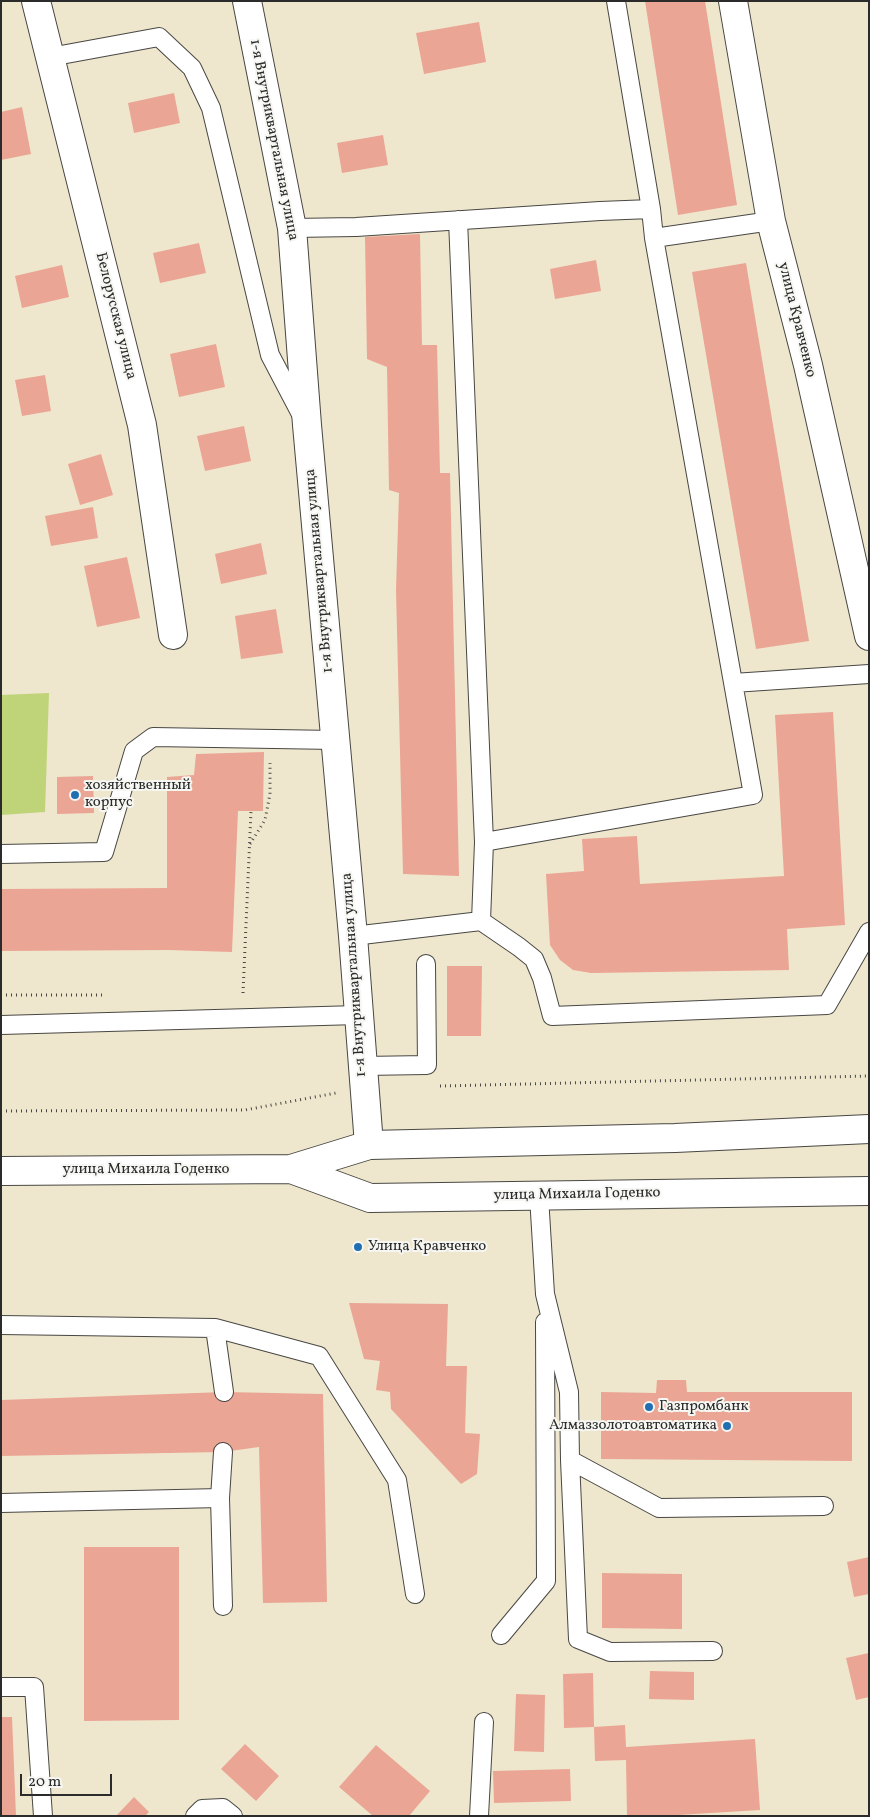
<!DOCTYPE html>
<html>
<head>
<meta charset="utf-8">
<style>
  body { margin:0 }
  #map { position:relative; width:870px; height:1817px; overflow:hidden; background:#eee7cd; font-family:Vollkorn,serif }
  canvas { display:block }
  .frame { position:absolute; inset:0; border:2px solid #2b2b2b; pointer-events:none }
  .scale { position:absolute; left:20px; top:1774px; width:92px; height:22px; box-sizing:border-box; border:2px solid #2b2b2b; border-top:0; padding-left:6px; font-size:15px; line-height:18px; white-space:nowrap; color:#2b2b2b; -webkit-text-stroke:4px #f6f6f2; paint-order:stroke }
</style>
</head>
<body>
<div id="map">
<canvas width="870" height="1817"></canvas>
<div class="frame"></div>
<div class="scale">20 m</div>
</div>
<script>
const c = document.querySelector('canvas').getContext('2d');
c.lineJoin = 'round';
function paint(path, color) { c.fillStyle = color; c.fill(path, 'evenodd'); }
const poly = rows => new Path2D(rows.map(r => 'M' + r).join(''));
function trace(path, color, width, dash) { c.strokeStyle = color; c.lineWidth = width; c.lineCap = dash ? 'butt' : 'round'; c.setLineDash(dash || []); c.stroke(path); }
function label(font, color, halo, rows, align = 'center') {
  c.font = font + ' Vollkorn,serif'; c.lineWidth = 4; c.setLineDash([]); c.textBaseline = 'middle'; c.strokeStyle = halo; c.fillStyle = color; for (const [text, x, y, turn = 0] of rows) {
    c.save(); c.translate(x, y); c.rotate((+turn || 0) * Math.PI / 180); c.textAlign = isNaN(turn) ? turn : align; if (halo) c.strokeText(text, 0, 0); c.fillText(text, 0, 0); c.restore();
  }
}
const green = poly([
  [49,693,45,812,1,815,1,695]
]);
const building = poly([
  [645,1,705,1,737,205,678,215],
  [479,22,486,62,424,74,416,33],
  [174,93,180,123,134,133,128,103],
  [22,107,31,154,1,160,1,112],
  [383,135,388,165,342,173,337,143],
  [420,234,422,345,437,345,440,473,450,473,459,876,403,874,396,590,399,493,389,490,387,367,367,359,365,237],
  [199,243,206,273,160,283,153,253],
  [596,260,601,291,555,299,550,269],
  [746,263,809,641,756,649,692,272],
  [62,265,69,297,22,308,15,276],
  [216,344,225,387,179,397,170,354],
  [45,375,51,411,22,416,15,380],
  [244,426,251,461,205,471,197,436],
  [101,454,113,495,80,505,68,464],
  [93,507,98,538,51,546,45,516],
  [261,543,267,574,221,584,215,554],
  [127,557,140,618,97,627,84,566],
  [276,609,283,653,241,659,235,616],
  [833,712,845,925,787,929,789,970,591,973,573,970,560,960,550,945,546,874,584,871,582,839,637,836,640,884,784,876,775,715],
  [264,752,263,811,238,811,232,952,168,950,1,951,1,889,167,888,167,777,194,775,196,754],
  [93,776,94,813,57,814,57,777],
  [447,966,482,966,481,1036,447,1036],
  [349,1303,448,1304,446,1366,467,1366,465,1433,480,1434,477,1474,461,1484,391,1409,390,1392,376,1390,380,1361,364,1359],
  [657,1380,686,1380,687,1392,852,1392,852,1461,601,1459,601,1392,656,1393],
  [224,1392,323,1394,327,1602,263,1603,259,1447,223,1452,1,1456,1,1400],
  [84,1547,179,1547,179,1720,84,1721],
  [869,1557,869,1594,854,1597,847,1562],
  [602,1573,682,1574,682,1629,602,1628],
  [869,1653,869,1697,856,1700,846,1658],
  [650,1671,694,1672,694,1700,649,1699],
  [593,1673,594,1727,564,1728,563,1674],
  [516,1694,545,1695,544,1752,514,1751],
  [1,1717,12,1717,16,1816,1,1816],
  [625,1725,626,1747,755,1739,760,1810,662,1816,627,1816,626,1760,595,1761,594,1727],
  [245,1744,279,1776,256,1801,221,1769],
  [376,1745,430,1791,409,1816,373,1816,339,1787],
  [570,1769,571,1801,494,1803,493,1771],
  [134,1797,149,1812,145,1816,116,1816]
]);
const path = poly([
  [250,844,265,820,270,794,270,763],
  [243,993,251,811],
  [1,995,103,995],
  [440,1086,869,1076],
  [1,1111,245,1110,336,1093]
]);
const service = poly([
  [50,57,159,37,192,68,211,108,270,355,302,416],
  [458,220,484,842,481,921,519,947,534,959,542,978,552,1016,827,1005,869,932],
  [292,228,356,227,600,211,651,209],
  [654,238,771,221],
  [733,683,869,674],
  [484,842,753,795,654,238,651,209,616,1],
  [1,854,104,852,134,751,153,737,335,740],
  [353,936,481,921],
  [1,1025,358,1015],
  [362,1066,427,1065,426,964],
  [539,1196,545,1294,569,1392,570,1460,578,1639,610,1652,713,1651],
  [1,1325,215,1328,319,1356,397,1480,415,1594],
  [215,1328,224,1392],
  [570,1460,659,1508,824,1506],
  [220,1498,223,1452],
  [1,1503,220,1498,223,1606],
  [501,1635,546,1581,545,1322],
  [1,1687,34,1687,43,1816],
  [195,1816,202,1809,223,1808,233,1816],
  [479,1816,484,1722]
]);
const minor = poly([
  [36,1,142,425,173,635],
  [247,1,292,228,307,425,353,936,369,1145],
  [733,1,771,221,808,365,869,636]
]);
const primary = poly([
  [291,1169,370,1198,869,1191],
  [1,1171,291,1169,369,1145,675,1138,869,1129]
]);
const markers = [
  [75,795,5,"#1f6fb2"],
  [358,1247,5,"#1f6fb2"],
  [649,1407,5,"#1f6fb2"],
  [727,1426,5,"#1f6fb2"]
];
const streetNames = [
  ["1-я Внутриквартальная улица",273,140,79],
  ["Белорусская улица",115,316,76],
  ["улица Кравченко",796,320,76],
  ["1-я Внутриквартальная улица",320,571,-95],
  ["1-я Внутриквартальная улица",355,975,-94],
  ["улица Михаила Годенко",146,1170],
  ["улица Михаила Годенко",577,1195,-1]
];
const poiNames = [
  ["хозяйственный",85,786],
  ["корпус",85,803],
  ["Улица Кравченко",368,1247],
  ["Газпромбанк",659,1407],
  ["Алмаззолотоавтоматика",717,1426,"right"]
];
paint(green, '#bfd478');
paint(building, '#eba594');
trace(service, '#484743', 20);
trace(minor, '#484743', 30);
trace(primary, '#484743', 30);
trace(path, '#484743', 3, [1, 4]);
trace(service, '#fff', 18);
trace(minor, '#fff', 28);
trace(primary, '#fff', 28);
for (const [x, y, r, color] of markers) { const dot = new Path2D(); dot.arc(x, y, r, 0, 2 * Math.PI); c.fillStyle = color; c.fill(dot); trace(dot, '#f6f6f2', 2); }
label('15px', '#2b2b2b', '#f6f6f2', streetNames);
label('15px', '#2b2b2b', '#f6f6f2', poiNames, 'left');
</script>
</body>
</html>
